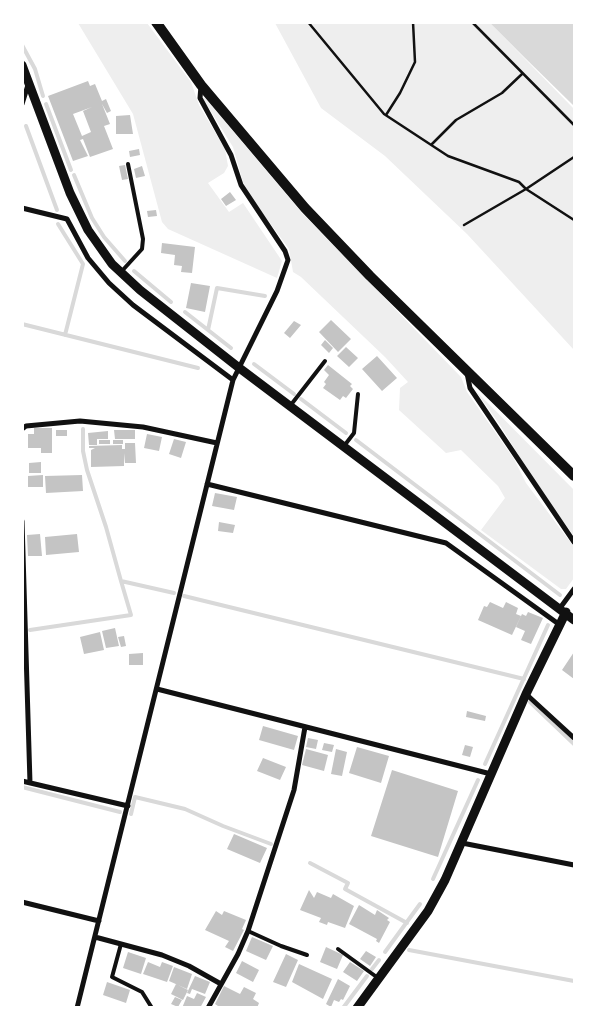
<!DOCTYPE html>
<html>
<head>
<meta charset="utf-8">
<style>
  body { margin:0 }
  #map { position:relative; width:597px; height:1030px; overflow:hidden; background:#fff; font-family:Rubik,sans-serif }
  canvas { display:block }
  .frame { position:absolute; inset:0; border:24px solid #fff; pointer-events:none }
</style>
</head>
<body>
<div id="map">
<canvas width="597" height="1030"></canvas>
<div class="frame"></div>
</div>
<script>
const c = document.querySelector('canvas').getContext('2d');
c.lineJoin = 'round';
function paint(path, color) { c.fillStyle = color; c.fill(path, 'evenodd'); }
const poly = rows => new Path2D(rows.map(r => 'M' + r).join(''));
function trace(path, color, width, dash) { c.strokeStyle = color; c.lineWidth = width; c.lineCap = dash ? 'butt' : 'round'; c.setLineDash(dash || []); c.stroke(path); }
const green = poly([
  [78,23,147,23,191,82,199,105,225,149,228,166,224,173,208,183,229,212,243,203,282,261,277,278,168,229,162,222,133,114],
  [275,23,490,23,574,109,574,350,467,234,385,156,321,108],
  [205,98,302,213,461,377,467,392,514,459,526,483,574,547,574,578,566,589,561,589,481,530,505,498,498,486,461,450,446,453,399,410,400,388,408,382,385,357,301,277,293,272,289,249,253,200,243,182,233,147,203,99],
  [475,390,574,490,574,536,538,487,500,425]
]);
const water = poly([
  [490,23,574,23,574,106,524,57]
]);
const stream = poly([
  [22,45,35,69,43,96],
  [46,104,71,170],
  [26,126,57,210],
  [74,175,92,218,104,237,125,261],
  [58,224,83,264,65,335],
  [134,271,171,302],
  [185,312,231,348],
  [22,324,198,368],
  [208,330,217,288,265,296],
  [254,364,294,394],
  [301,399,346,433],
  [83,429,83,451,87,470,106,527,121,581,174,593],
  [356,440,560,595],
  [184,596,524,679],
  [30,630,131,615,121,581],
  [530,702,574,744],
  [485,764,548,625],
  [22,787,120,812],
  [131,814,135,797,185,809,223,826,271,844],
  [310,863,348,883,345,889,407,923],
  [433,879,478,780],
  [409,950,574,981],
  [385,952,420,904],
  [372,969,379,960],
  [343,1008,367,976]
]);
const building = poly([
  [88,81,90,86,95,84,102,101,106,99,111,111,107,113,102,104,110,124,104,126,113,149,90,157,83,139,80,140,88,156,73,161,48,96],
  [92,107,83,111,91,132,82,136,73,114],
  [130,115,133,134,116,134,116,116],
  [139,149,140,155,130,157,129,151],
  [125,165,128,179,122,180,119,166],
  [142,166,145,176,136,178,134,169],
  [230,192,236,200,226,206,221,199],
  [156,210,157,216,148,217,147,211],
  [162,243,195,247,192,273,181,272,182,266,174,265,175,255,161,253],
  [191,283,210,286,205,312,186,308],
  [331,320,351,339,338,352,319,332],
  [294,321,301,325,290,338,284,333],
  [325,340,333,348,329,353,321,345],
  [346,347,358,358,349,367,337,356],
  [377,356,397,378,382,391,362,369],
  [328,365,352,384,350,386,353,389,346,398,343,396,340,400,323,388,326,384,324,382,329,375,324,370],
  [34,428,52,428,52,453,41,453,41,448,28,448,28,434,34,434],
  [56,430,67,430,67,436,56,436],
  [114,430,135,430,135,439,115,439],
  [108,431,108,439,97,439,97,445,89,445,88,433],
  [147,434,162,437,159,451,144,448],
  [174,439,186,442,181,458,169,454],
  [99,440,110,440,110,444,99,444],
  [113,440,123,440,123,444,113,444],
  [125,443,135,443,136,463,125,463,124,453,124,466,91,467,91,450,95,448,89,448,89,446,122,445,122,449,125,449],
  [41,462,41,473,29,473,29,463],
  [43,475,43,487,28,487,28,476],
  [82,475,83,491,46,493,45,476],
  [215,493,237,497,234,510,212,506],
  [219,522,235,525,233,533,218,531],
  [40,534,42,556,28,556,27,535],
  [77,534,79,552,46,555,45,537],
  [490,602,503,608,506,602,518,608,516,614,521,616,512,635,478,620,484,606,487,607],
  [528,612,543,618,531,644,521,640,525,631,516,627,522,614,526,616],
  [115,628,119,646,106,648,102,631],
  [100,632,104,650,84,654,80,637],
  [124,636,126,646,121,647,118,637],
  [574,652,574,679,562,670],
  [143,653,143,665,129,665,129,654],
  [467,711,486,716,485,721,466,717],
  [263,726,298,736,294,750,259,740],
  [308,738,318,740,316,749,306,747],
  [324,743,334,745,332,752,322,750],
  [465,745,473,747,470,757,462,755],
  [357,747,389,756,381,783,349,773],
  [306,749,328,755,324,771,302,765],
  [336,749,347,752,342,776,331,774],
  [263,758,286,767,280,780,257,771],
  [392,770,458,791,438,857,371,836],
  [234,834,267,848,260,863,227,849],
  [309,890,314,898,317,892,331,898,333,894,354,906,345,928,328,922,327,925,319,922,321,918,300,910],
  [359,905,375,915,377,910,389,918,387,920,390,922,379,943,376,941,377,939,349,924],
  [216,911,222,915,224,911,246,920,242,929,244,930,233,951,225,947,229,941,205,930],
  [252,937,273,946,266,960,246,951],
  [326,947,343,955,337,969,320,962],
  [366,951,376,957,370,966,360,959],
  [128,952,146,958,141,974,123,968],
  [286,954,298,960,286,987,273,982],
  [242,961,259,970,253,982,236,973],
  [148,962,160,967,162,962,173,966,167,982,143,974],
  [350,962,364,971,357,981,343,972],
  [299,964,332,979,323,999,292,982],
  [174,967,192,974,187,989,169,981],
  [195,976,210,982,205,994,192,989,190,994,187,993],
  [338,979,350,986,343,1000,341,999,339,1002,334,1000,331,1007,326,1004],
  [107,982,130,990,126,1003,103,995],
  [176,984,188,990,183,1000,171,994],
  [224,986,240,994,244,987,256,993,253,999,259,1003,257,1008,221,1008,215,1004],
  [197,993,206,997,200,1008,182,1008,187,996,194,999],
  [175,997,182,1000,178,1007,171,1004]
]);
const path = poly([
  [308,22,384,114,448,156,519,182,526,189,574,220],
  [472,22,574,125],
  [386,115,400,93,415,62,413,22],
  [432,144,456,120,502,93,522,74],
  [464,225,526,189,574,157]
]);
const service = poly([
  [121,272,142,249,143,239,128,164],
  [290,406,325,361],
  [344,446,354,433,358,394],
  [248,931,281,946,307,955],
  [121,944,112,977,142,992,152,1008],
  [338,949,378,978]
]);
const minor = poly([
  [22,104,28,85],
  [22,208,67,219,88,258,109,283,133,305,233,380],
  [467,373,470,388,574,542],
  [22,429,26,426,80,421,143,427,217,443],
  [207,484,446,543,560,625],
  [22,521,30,783],
  [560,608,574,589],
  [157,689,491,774],
  [526,694,574,738],
  [22,781,128,806],
  [462,843,574,865],
  [22,902,99,921],
  [95,937,162,955,189,966,221,984],
  [77,1008,233,380,277,291,288,260,285,251,241,185,231,155,200,98,201,86],
  [208,1008,238,954,248,931,294,790,305,727]
]);
const tertiary = poly([
  [22,65,70,193,88,230,112,264,140,290,238,367,574,620],
  [357,1008,428,911,445,880,526,694,566,612]
]);
const secondary = poly([
  [156,22,201,85,305,208,370,276,574,476]
]);
paint(green, '#eee');
paint(water, '#d9d9d9');
trace(stream, '#d9d9d9', 4);
paint(building, '#c4c4c4');
trace(path, '#111', 2.5);
trace(service, '#111', 4);
trace(minor, '#111', 5);
trace(tertiary, '#111', 9);
trace(secondary, '#111', 10);
</script>
</body>
</html>
